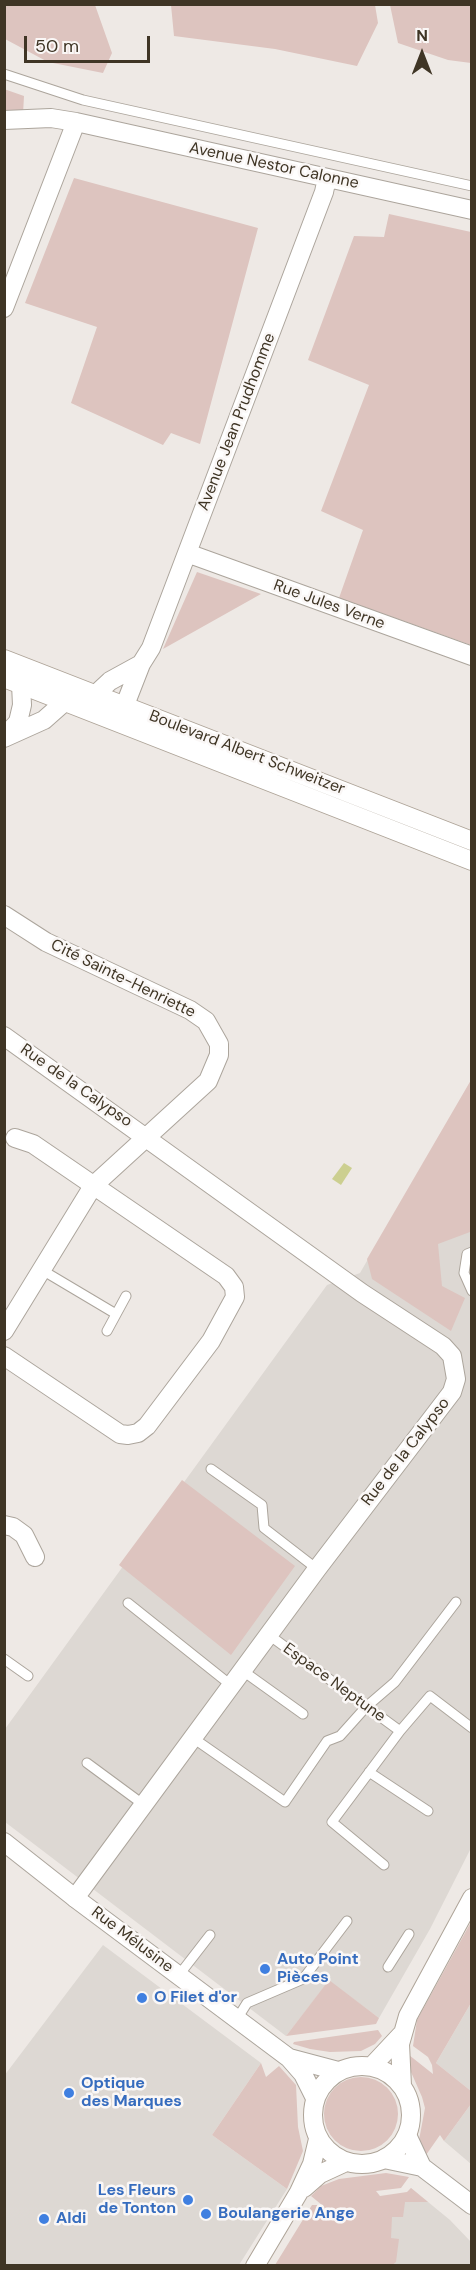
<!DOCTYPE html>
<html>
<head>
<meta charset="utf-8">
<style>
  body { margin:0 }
  #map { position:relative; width:476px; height:2270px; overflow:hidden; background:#eee9e5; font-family:"DM Sans",sans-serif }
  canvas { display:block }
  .frame { position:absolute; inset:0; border:6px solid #3f3525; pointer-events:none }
  .north { position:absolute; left:392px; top:24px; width:60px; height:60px; -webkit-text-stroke:4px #faf7f6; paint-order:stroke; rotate:0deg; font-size:16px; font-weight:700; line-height:24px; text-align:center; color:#3f3525 }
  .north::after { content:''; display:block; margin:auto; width:21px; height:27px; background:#3f3525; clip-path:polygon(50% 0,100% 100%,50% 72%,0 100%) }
  .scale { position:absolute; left:24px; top:36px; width:126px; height:27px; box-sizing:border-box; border:3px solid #3f3525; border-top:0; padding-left:8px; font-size:18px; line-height:21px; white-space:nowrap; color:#3f3525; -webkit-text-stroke:4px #faf7f6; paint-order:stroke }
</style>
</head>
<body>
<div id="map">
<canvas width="476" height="2270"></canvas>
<div class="frame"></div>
<div class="north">N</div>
<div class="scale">50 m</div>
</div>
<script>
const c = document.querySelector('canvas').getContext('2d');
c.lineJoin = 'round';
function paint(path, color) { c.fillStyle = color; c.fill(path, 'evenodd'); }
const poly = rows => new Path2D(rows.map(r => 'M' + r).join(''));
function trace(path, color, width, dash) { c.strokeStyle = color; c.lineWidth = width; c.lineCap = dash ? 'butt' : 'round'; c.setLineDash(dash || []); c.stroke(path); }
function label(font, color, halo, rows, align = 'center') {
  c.font = font + ' "DM Sans",sans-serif'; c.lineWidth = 5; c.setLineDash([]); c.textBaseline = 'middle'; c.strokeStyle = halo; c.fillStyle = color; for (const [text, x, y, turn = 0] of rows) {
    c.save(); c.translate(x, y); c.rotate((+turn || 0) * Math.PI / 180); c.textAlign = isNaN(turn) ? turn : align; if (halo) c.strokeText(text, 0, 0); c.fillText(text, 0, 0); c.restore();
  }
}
const built = poly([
  [471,1081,471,1848,430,1929,379,2018,329,1981,286,2036,5,1822,5,1729,327,1285,360,1273],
  [103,1945,261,2063,212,2135,287,2189,239,2265,5,2265,4,2076],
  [471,2003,471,2091,436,2063],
  [471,2104,471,2164,444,2141],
  [411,2188,450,2220,471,2242,471,2265,317,2266,366,2246]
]);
const green = poly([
  [4,5,95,5,112,53,103,73,48,62,5,39],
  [171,5,375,5,378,23,357,66,275,49,174,36],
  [390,5,471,5,471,63,448,60,398,43],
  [4,89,24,96,23,114,5,114],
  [74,178,258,228,200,444,171,433,163,445,71,403,97,327,25,303],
  [389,214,471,232,471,645,339,598,363,530,321,511,369,385,308,360,354,236,384,237],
  [197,572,261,594,163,649],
  [471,1080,471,1230,470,1232,438,1244,442,1286,465,1298,451,1331,372,1279,367,1259],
  [182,1480,295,1566,231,1655,119,1565],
  [471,1922,471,2003,436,2063,471,2091,471,2104,444,2141,440,2135,426,2155,419,2140,425,2108,422,2097,411,2072,409,2055,433,2074,432,2065,428,2057,413,2046,417,2020],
  [329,1980,379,2018,376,2024,286,2036],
  [378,2030,382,2036,375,2044,361,2051,330,2052,310,2049,293,2044,294,2042],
  [261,2063,266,2077,279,2066,296,2085,298,2127,303,2151,287,2189,212,2135],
  '324 2114a37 37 0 1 1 74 0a37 37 0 1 1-74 0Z',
  [386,2173,409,2177,401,2188,376,2191,380,2196,407,2192,411,2188,428,2202,405,2202,403,2217,392,2217,391,2238,399,2239,396,2262,391,2266,275,2265,312,2205,322,2205,311,2196,321,2186,339,2179]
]);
const water = poly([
  [344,1163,352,1168,341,1185,332,1179]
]);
const service = poly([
  [4,74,83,100,472,186],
  [472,1252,467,1254,464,1273,472,1291],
  [42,1270,116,1314],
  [107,1331,126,1296],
  [211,1469,262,1505,264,1528,317,1569],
  [128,1603,232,1686],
  [269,1635,400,1731],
  [4,1659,28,1676],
  [243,1671,303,1714],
  [193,1738,285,1802,327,1741,340,1736,366,1707,395,1682,456,1602],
  [87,1763,144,1805],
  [369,1772,428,1811],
  [384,1865,332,1822,400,1731,430,1696,472,1728],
  [388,1967,409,1934],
  [179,1975,210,1935],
  [237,2019,247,2003,303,1979,347,1921]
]);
const minor = poly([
  [4,120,51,118,76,122,472,210],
  [4,308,76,122],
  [187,553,472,656],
  [96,694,110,681,141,664],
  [125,705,141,664,151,648,187,553,324,192,327,178],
  [4,915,46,942,190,1010,206,1021,219,1044,219,1055,208,1081,93,1186,4,1331],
  [4,1036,362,1293,443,1346,452,1356,456,1379,452,1392,317,1569,75,1898],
  [4,1356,120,1434,128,1435,138,1433,147,1426,211,1341,235,1297,234,1287,226,1276,33,1144,15,1138],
  [4,1525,13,1527,24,1535,35,1557]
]);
const tertiary = poly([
  [4,737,18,722,22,705,21,684,28,677],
  [4,738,44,720,70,697,76,699],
  [4,1842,75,1898,289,2058,303,2074,315,2098],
  [289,2058,338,2071],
  [407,2135,422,2167,472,2205],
  [384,2159,422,2167]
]);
const secondary = poly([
  [4,659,472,841],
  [4,678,472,861],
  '313 2115a49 49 0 1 1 98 0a49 49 0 1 1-98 0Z',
  [372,2066,401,2035],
  [402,2086,400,2044,408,2016,472,1898],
  [304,2188,320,2174,346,2162],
  [255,2266,299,2192,312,2164,318,2139]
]);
const markers = [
  [265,1969,6,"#3f7fe0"],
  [142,1998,6,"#3f7fe0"],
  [69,2093,6,"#3f7fe0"],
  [188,2200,6,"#3f7fe0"],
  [206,2214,6,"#3f7fe0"],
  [44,2219,6,"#3f7fe0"]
];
const streetNames = [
  ["Avenue Nestor Calonne",274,166,12],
  ["Avenue Jean Prudhomme",237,422,-69],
  ["Rue Jules Verne",329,605,20],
  ["Boulevard Albert Schweitzer",247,753,21],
  ["Cité Sainte-Henriette",123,979,26],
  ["Rue de la Calypso",76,1086,35],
  ["Rue de la Calypso",406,1452,-52],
  ["Espace Neptune",334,1683,36],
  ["Rue Mélusine",132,1940,37]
];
const shopNames = [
  ["Auto Point",277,1960],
  ["Pièces",277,1978],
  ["O Filet d'or",154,1998],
  ["Optique",81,2084],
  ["des Marques",81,2102],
  ["Les Fleurs",176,2191,"right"],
  ["de Tonton",176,2209,"right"],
  ["Boulangerie Ange",218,2214],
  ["Aldi",56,2219]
];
paint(built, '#ddd8d3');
paint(green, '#ddc4bf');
paint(water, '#cccf90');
trace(service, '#aca59c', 11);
trace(minor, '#aca59c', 20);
trace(tertiary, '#aca59c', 20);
trace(secondary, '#aea498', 20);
trace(service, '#fff', 9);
trace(minor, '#fff', 18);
trace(tertiary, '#fff', 18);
trace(secondary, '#fff', 18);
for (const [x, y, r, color] of markers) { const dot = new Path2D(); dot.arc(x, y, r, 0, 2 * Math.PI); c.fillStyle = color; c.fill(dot); trace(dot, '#faf7f6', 2); }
label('16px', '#3f3525', '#faf7f6', streetNames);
label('bold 16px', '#366cbe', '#faf7f6', shopNames, 'left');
</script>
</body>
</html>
